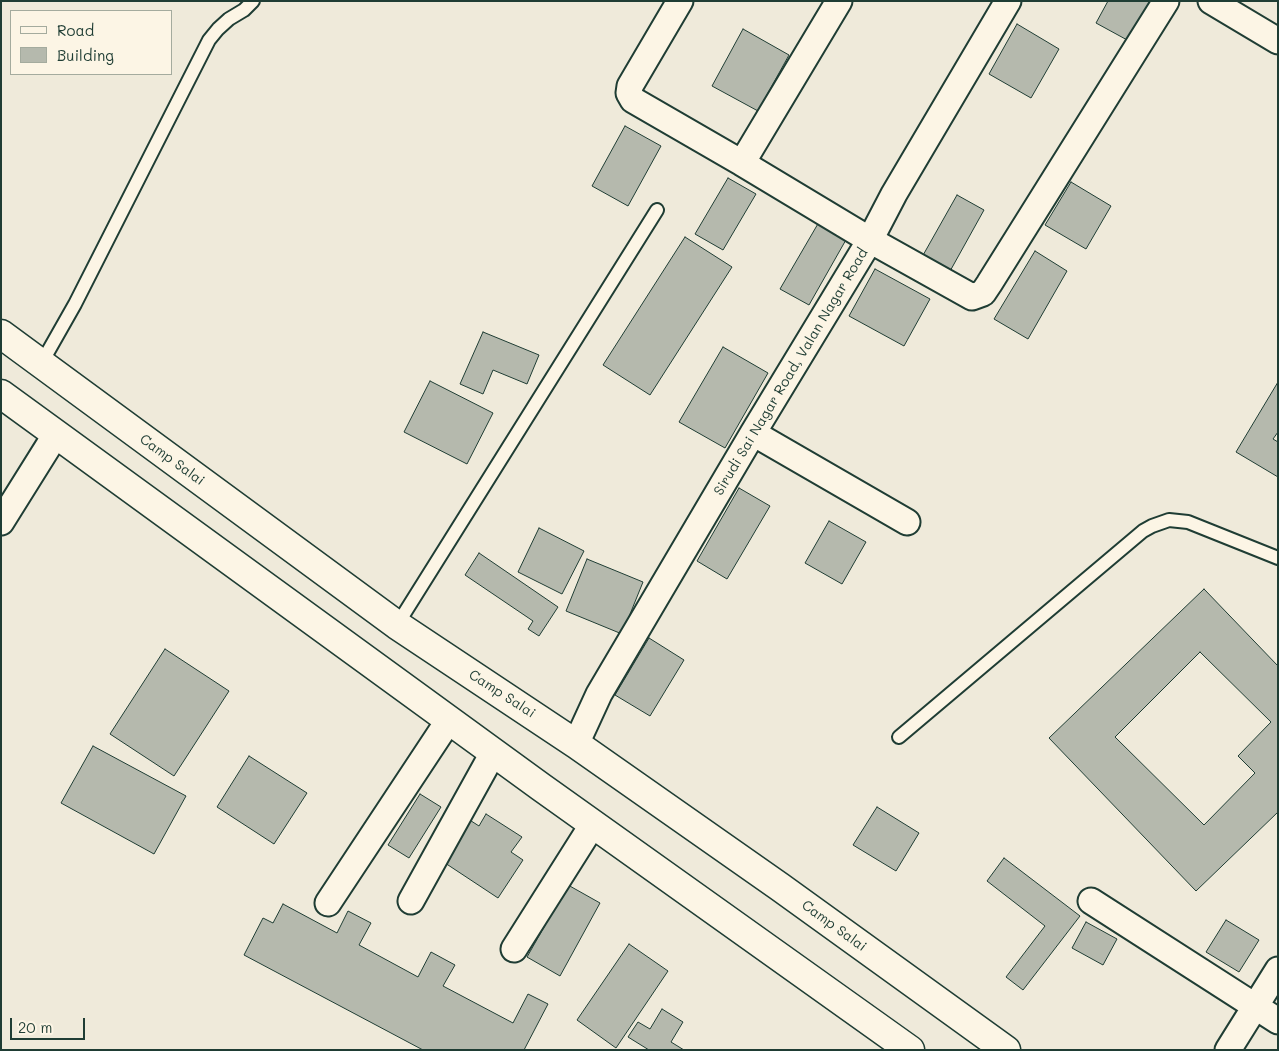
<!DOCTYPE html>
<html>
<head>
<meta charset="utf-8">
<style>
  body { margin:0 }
  #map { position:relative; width:1279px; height:1051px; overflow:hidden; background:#efeada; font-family:Mali,sans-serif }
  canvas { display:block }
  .frame { position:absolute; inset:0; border:2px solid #1f3d34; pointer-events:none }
  .legend { position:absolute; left:10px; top:10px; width:162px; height:65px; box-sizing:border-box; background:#fcf5e5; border:1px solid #a4ab9e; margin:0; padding:6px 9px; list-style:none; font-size:15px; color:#1f3d34 }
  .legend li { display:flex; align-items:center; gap:10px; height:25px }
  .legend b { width:25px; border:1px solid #a4ab9e }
  .scale { position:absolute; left:10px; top:1018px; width:75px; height:22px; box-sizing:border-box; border:2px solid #1f3d34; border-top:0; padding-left:6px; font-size:15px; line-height:18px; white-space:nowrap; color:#1f3d34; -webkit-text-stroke:4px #fcf5e5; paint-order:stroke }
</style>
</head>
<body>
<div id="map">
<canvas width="1279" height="1051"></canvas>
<div class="frame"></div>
<ul class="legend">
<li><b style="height:6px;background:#fcf5e5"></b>Road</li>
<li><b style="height:14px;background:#b5b9ad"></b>Building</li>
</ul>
<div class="scale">20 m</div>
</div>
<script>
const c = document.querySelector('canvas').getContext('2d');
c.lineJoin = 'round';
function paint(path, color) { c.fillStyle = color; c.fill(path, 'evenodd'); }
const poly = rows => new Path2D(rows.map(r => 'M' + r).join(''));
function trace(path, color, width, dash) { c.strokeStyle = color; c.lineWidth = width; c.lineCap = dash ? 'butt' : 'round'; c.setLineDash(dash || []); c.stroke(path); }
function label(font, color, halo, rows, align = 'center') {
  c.font = font + ' Mali,sans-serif'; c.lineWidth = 4; c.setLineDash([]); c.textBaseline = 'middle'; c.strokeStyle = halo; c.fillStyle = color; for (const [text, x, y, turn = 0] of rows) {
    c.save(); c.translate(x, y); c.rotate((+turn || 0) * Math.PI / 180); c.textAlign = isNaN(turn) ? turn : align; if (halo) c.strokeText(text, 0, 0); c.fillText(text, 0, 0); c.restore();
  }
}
const building = poly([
  [1108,1,1151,1,1129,41,1096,23,1108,1],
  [1017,24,1059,49,1031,98,989,74,1017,24],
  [743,29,789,55,758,111,712,86,743,29],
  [625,126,661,146,628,206,592,186,625,126],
  [728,178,756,194,723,250,695,234,728,178],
  [1071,182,1111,206,1086,249,1045,225,1071,182],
  [957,195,984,210,949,273,922,257,957,195],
  [819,222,847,238,809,305,780,289,819,222],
  [685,237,732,267,650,395,603,365,685,237],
  [1035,251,1067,271,1028,339,994,319,1035,251],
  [875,269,930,299,904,346,849,316,875,269],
  [483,332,539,355,527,384,493,370,483,394,460,384,483,332],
  [723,347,768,373,725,448,679,422,723,347],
  [430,381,493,413,467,464,404,432,430,381],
  [1278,382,1278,432,1273,439,1278,442,1278,477,1236,452,1278,382],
  [739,488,770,506,727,579,697,561,739,488],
  [829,521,866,542,842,584,805,563,829,521],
  [539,528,584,551,562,594,518,572,539,528],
  [479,553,558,607,539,636,528,629,533,621,465,575,479,553],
  [587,559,643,582,622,634,566,611,587,559],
  [1204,589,1278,666,1278,812,1196,891,1049,738,1204,589],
  [1200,652,1271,722,1238,756,1255,773,1204,825,1115,737,1200,652],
  [649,638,684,660,650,716,615,695,649,638],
  [165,649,229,691,174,776,110,734,165,649],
  [93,746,186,796,154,854,61,803,93,746],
  [249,756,307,793,274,844,217,807,249,756],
  [420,794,441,807,409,858,388,845,420,794],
  [877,807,919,833,896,871,853,845,877,807],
  [486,814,522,837,511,852,523,860,498,898,442,861,465,817,479,826,486,814],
  [1004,858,1080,916,1023,990,1006,977,1045,926,987,881,1004,858],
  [568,885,600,903,560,976,527,957,568,885],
  [283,904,337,933,348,911,371,923,359,945,418,977,431,952,455,965,443,986,513,1023,528,994,548,1004,524,1050,423,1050,244,955,263,918,273,923,283,904],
  [1226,920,1259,940,1239,972,1206,952,1226,920],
  [1086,922,1117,939,1103,965,1072,948,1086,922],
  [629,944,668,971,616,1048,577,1020,629,944],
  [662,1009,683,1022,671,1042,684,1050,649,1050,628,1037,638,1022,650,1029,662,1009]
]);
const lane = poly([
  [41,364,75,304,209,40,218,29,229,19,244,10,253,1],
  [397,625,657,210],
  [899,737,1143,531,1152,526,1169,520,1188,522,1278,558]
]);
const street = poly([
  [680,1,630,86,629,93,633,100,742,163],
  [839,1,742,163,870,240,972,297,983,293,989,284,1166,1],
  [1211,1,1278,41],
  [753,433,907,522],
  [1,522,56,434],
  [576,744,599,694,753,433,870,240,894,194,1008,1],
  [411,901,493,753],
  [1091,901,1278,1021],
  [328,903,449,720],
  [514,949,593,824],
  [1228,1050,1278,970]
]);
const primary = poly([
  [1,334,397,625,576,744,780,887,1006,1050],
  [1,394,541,787,910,1050]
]);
const streetNames = [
  ["Sirudi Sai Nagar Road, Valan Nagar Road",791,372,-59],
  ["Camp Salai",172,460,36],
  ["Camp Salai",502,694,33],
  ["Camp Salai",834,926,36]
];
paint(building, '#b5b9ad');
trace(building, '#1f3d34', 1);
trace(lane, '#1f3d34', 16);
trace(street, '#1f3d34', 29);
trace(primary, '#1f3d34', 31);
trace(lane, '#fcf5e5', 12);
trace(street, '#fcf5e5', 25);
trace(primary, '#fcf5e5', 28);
label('14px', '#1f3d34', '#fcf5e5', streetNames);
</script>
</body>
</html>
